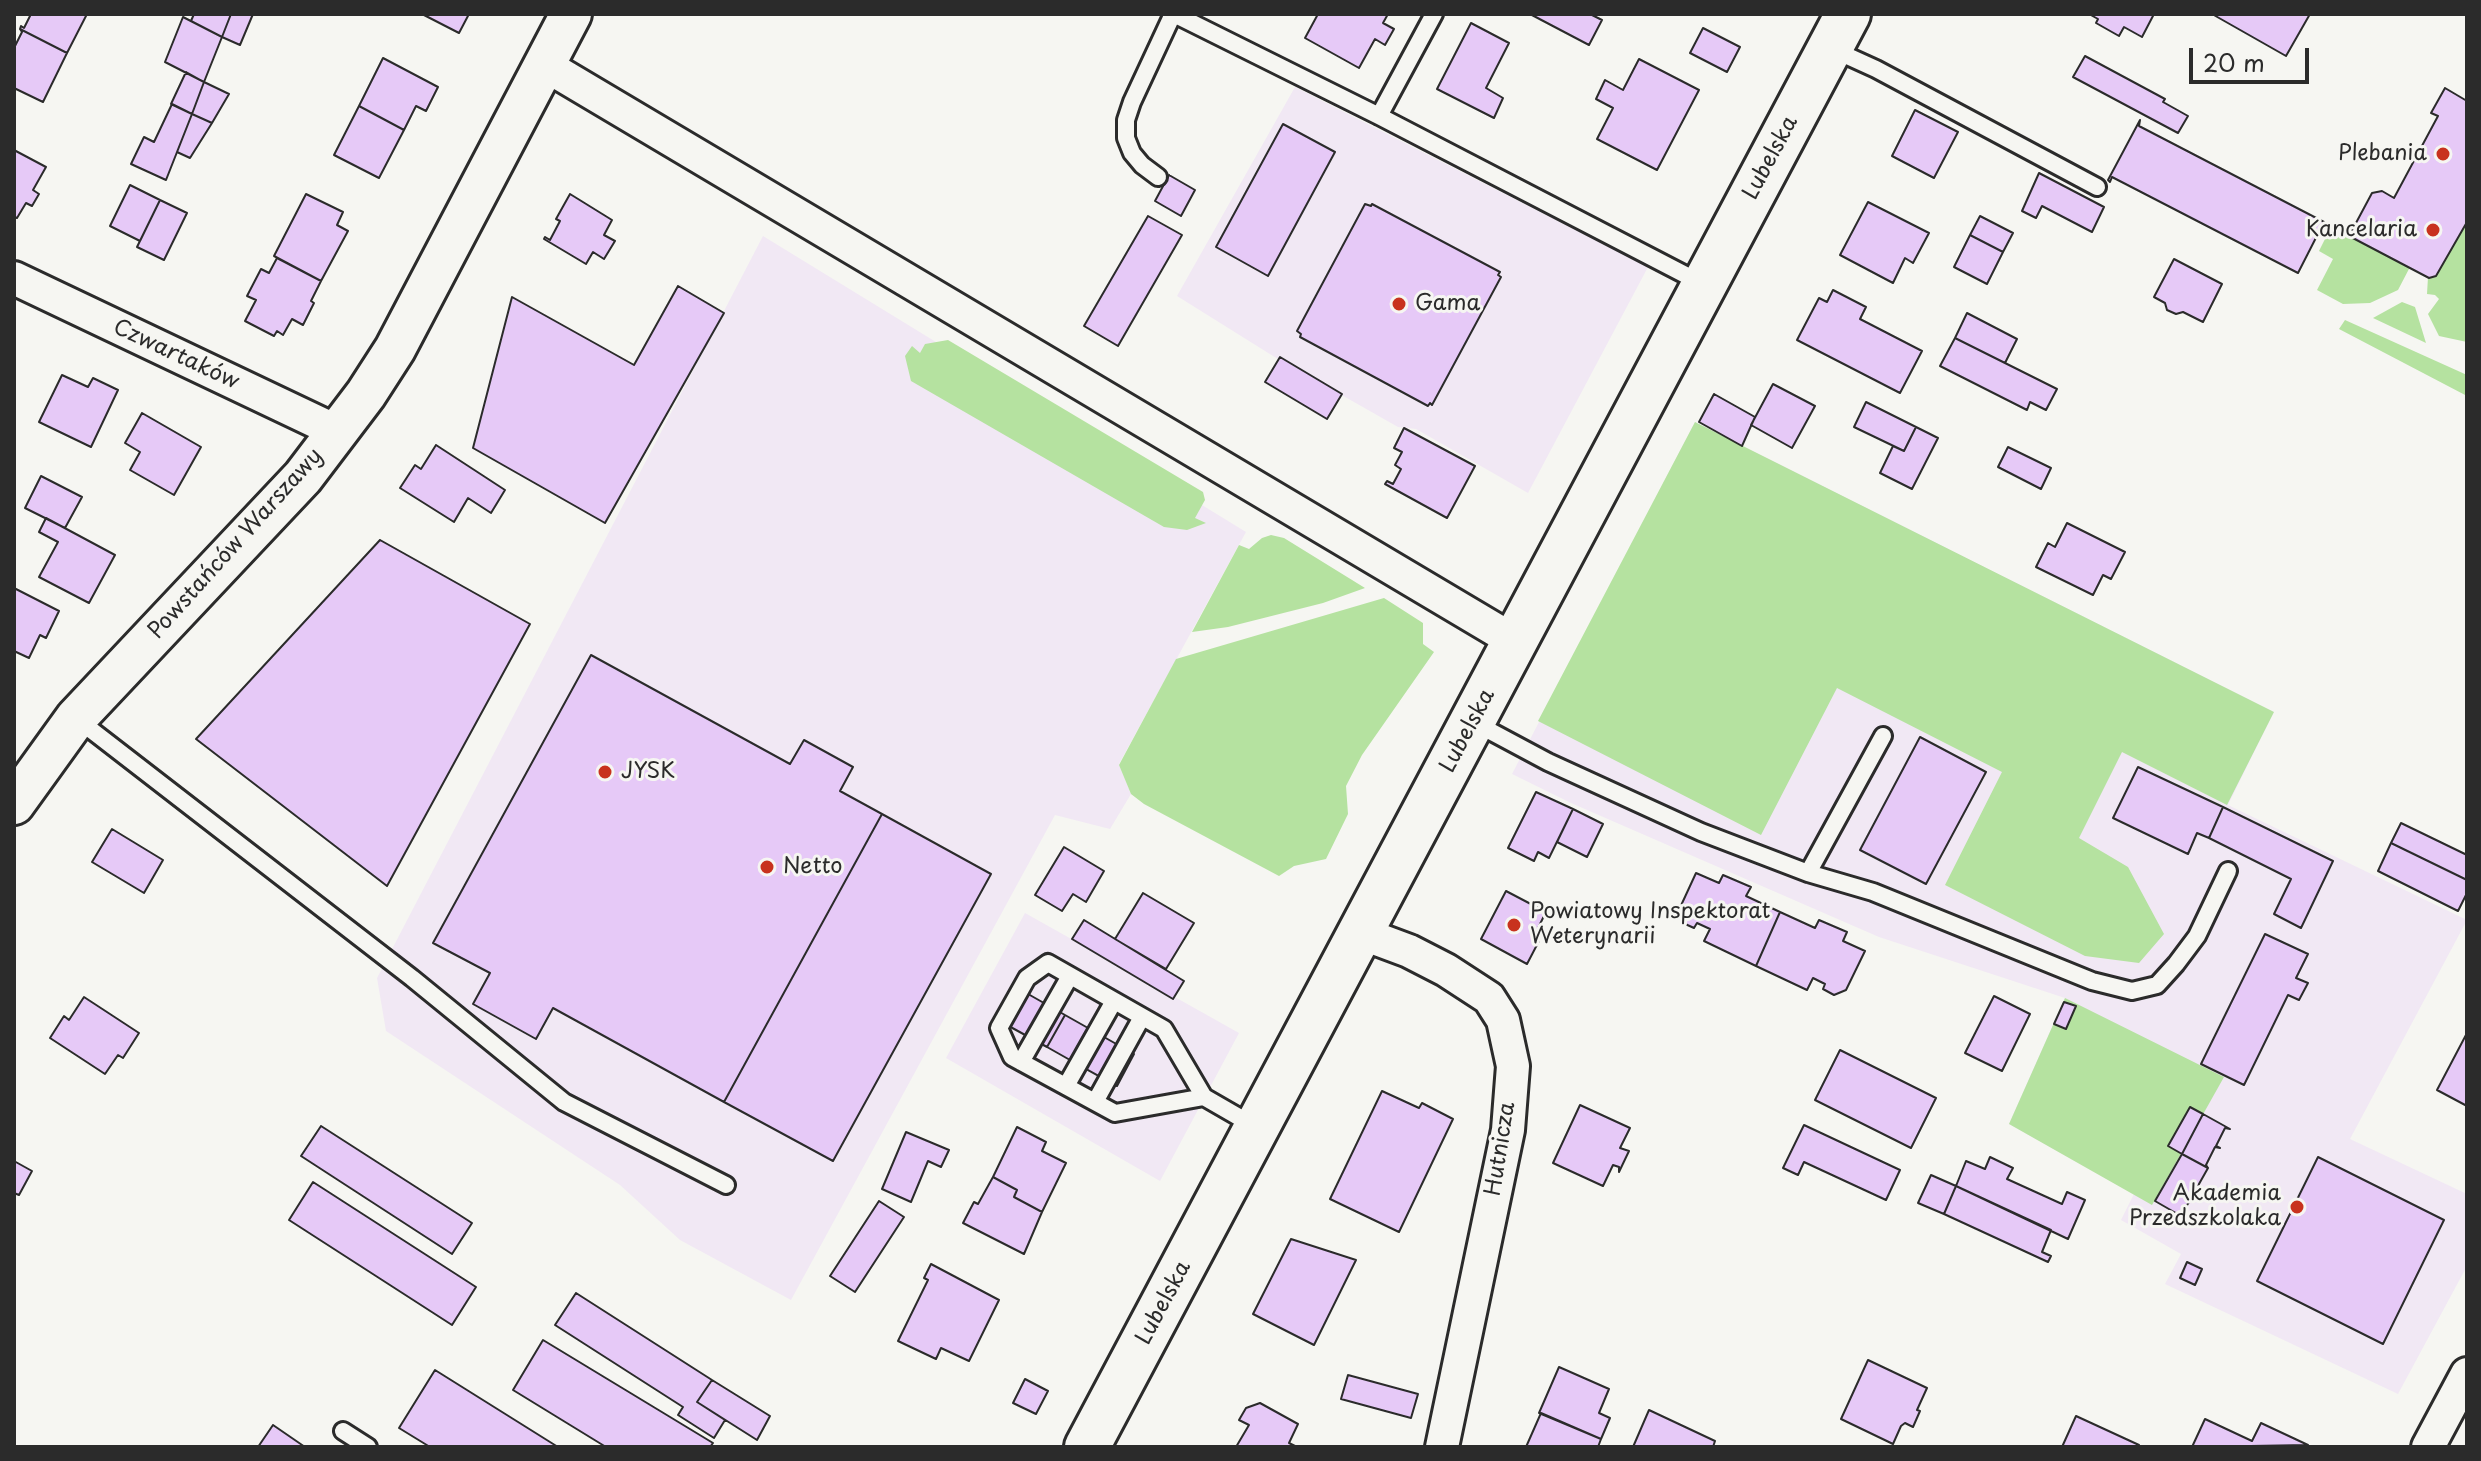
<!DOCTYPE html>
<html>
<head>
<meta charset="utf-8">
<style>
  body { margin:0 }
  #map { position:relative; width:2481px; height:1461px; overflow:hidden; background:#f6f6f2; font-family:"Playpen Sans",sans-serif }
  canvas { display:block }
  .frame { position:absolute; inset:0; border:16px solid #2b2b2b; pointer-events:none }
  .scale { position:absolute; left:2189px; top:48px; width:120px; height:36px; box-sizing:border-box; border:4px solid #2b2b2b; border-top:0; padding-left:10px; font-size:24px; line-height:28px; white-space:nowrap; color:#2b2b2b; -webkit-text-stroke:6px #f6f6f2; paint-order:stroke }
</style>
</head>
<body>
<div id="map">
<canvas width="2481" height="1461"></canvas>
<div class="frame"></div>
<div class="scale">20 m</div>
</div>
<script>
const c = document.querySelector('canvas').getContext('2d');
c.lineJoin = 'round';
function paint(path, color) { c.fillStyle = color; c.fill(path, 'evenodd'); }
const poly = rows => new Path2D(rows.map(r => 'M' + r).join(''));
function trace(path, color, width, dash) { c.strokeStyle = color; c.lineWidth = width; c.lineCap = dash ? 'butt' : 'round'; c.setLineDash(dash || []); c.stroke(path); }
function label(font, color, halo, rows, align = 'center') {
  c.font = font + ' "Playpen Sans",sans-serif'; c.lineWidth = 6; c.setLineDash([]); c.textBaseline = 'middle'; c.strokeStyle = halo; c.fillStyle = color; for (const [text, x, y, turn = 0] of rows) {
    c.save(); c.translate(x, y); c.rotate((+turn || 0) * Math.PI / 180); c.textAlign = isNaN(turn) ? turn : align; if (halo) c.strokeText(text, 0, 0); c.fillText(text, 0, 0); c.restore();
  }
}
const built = poly([
  [1295,87,1648,267,1528,493,1416,429,1398,427,1273,356,1177,296],
  [763,236,1246,532,1119,764,1131,794,1110,829,1055,815,791,1300,680,1240,620,1185,386,1031,377,978],
  [1695,422,2274,712,2228,805,2467,920,2350,1139,2467,1194,2467,1266,2398,1394,2165,1284,2181,1254,2121,1220,2134,1194,2009,1124,2065,998,1879,937,1571,803,1512,774],
  [1025,913,1239,1033,1160,1181,946,1058]
]);
const green = poly([
  [2465,221,2467,222,2467,342,2439,336,2428,314,2439,299,2435,295,2427,294,2428,277,2436,276],
  [2331,227,2410,267,2398,290,2370,303,2343,304,2317,290,2333,259,2319,251],
  [2402,302,2415,307,2426,343,2373,318],
  [2345,320,2467,375,2467,396,2339,329],
  [948,340,1203,492,1205,500,1195,518,1206,523,1187,530,1164,527,911,381,905,356,912,346,920,353,925,344],
  [1695,422,2274,712,2227,805,2122,752,2079,838,2128,867,2164,934,2139,963,2085,956,1945,885,2002,772,1837,688,1761,835,1538,721],
  [1271,535,1284,538,1365,588,1323,603,1228,627,1192,632,1239,545,1249,549,1262,538],
  [1384,598,1423,623,1423,644,1434,652,1362,755,1346,786,1348,814,1326,859,1294,866,1279,876,1144,804,1131,794,1119,765,1176,659],
  [2065,998,2224,1077,2152,1205,2009,1124]
]);
const building = poly([
  [31,14,87,14,67,53,20,29,21,26,24,28,31,14],
  [194,14,231,14,222,37,191,21,194,14],
  [231,14,253,14,240,45,222,37,231,14],
  [422,14,469,14,459,33,422,14],
  [1318,14,1388,14,1383,23,1394,29,1385,45,1375,39,1359,68,1305,38,1318,14],
  [1530,14,1590,14,1602,20,1589,45,1530,14],
  [2089,14,2154,14,2142,37,2124,27,2119,36,2096,23,2098,19,2089,14],
  [2212,14,2310,14,2286,56,2212,14],
  [183,17,222,37,204,82,165,62,183,17],
  [1471,23,1509,43,1486,88,1503,98,1494,118,1437,89,1471,23],
  [1703,28,1740,47,1727,72,1690,53,1703,28],
  [20,29,67,53,43,102,14,88,14,48,22,32,20,29],
  [2085,56,2165,99,2163,102,2188,116,2178,133,2073,77,2085,56],
  [383,58,438,87,426,111,416,106,404,130,359,106,383,58],
  [1639,59,1699,90,1657,170,1597,139,1613,108,1596,99,1605,80,1623,90,1639,59],
  [186,72,204,82,192,114,171,104,186,72],
  [204,82,229,94,212,123,192,114,204,82],
  [2445,88,2467,101,2467,222,2436,276,2429,278,2349,236,2372,193,2382,191,2394,198,2438,116,2431,113,2445,88],
  [172,104,192,114,166,180,131,164,144,137,154,142,172,104],
  [359,106,404,130,379,178,334,155,359,106],
  [1915,110,1958,132,1934,178,1892,156,1915,110],
  [192,114,212,123,190,158,177,152,192,114],
  [2140,120,2139,126,2324,222,2298,273,2112,177,2110,182,2108,180,2140,120],
  [1283,124,1335,152,1268,276,1216,247,1283,124],
  [14,150,46,167,33,190,39,194,32,206,26,203,17,218,14,217,14,150],
  [2039,173,2104,207,2092,232,2042,206,2036,218,2022,211,2039,173],
  [1169,175,1195,190,1181,216,1155,201,1169,175],
  [130,185,160,200,140,241,110,226,130,185],
  [306,194,343,212,337,225,348,231,321,281,274,256,306,194],
  [570,194,612,220,604,235,615,241,604,259,593,252,586,264,544,239,545,237,550,240,560,221,556,219,570,194],
  [160,200,187,213,164,260,137,247,160,200],
  [1868,202,1929,233,1913,263,1905,258,1893,283,1840,255,1868,202],
  [1365,204,1371,206,1372,204,1500,272,1498,275,1501,277,1432,405,1430,403,1428,406,1300,337,1301,334,1297,331,1365,204],
  [1148,216,1182,235,1118,346,1084,326,1148,216],
  [1980,216,2013,233,2003,252,1970,235,1980,216],
  [1970,235,2003,252,1987,284,1954,267,1970,235],
  [277,258,321,281,311,301,314,303,303,325,292,319,283,335,277,331,274,336,245,321,256,300,247,296,261,269,269,273,277,258],
  [2174,259,2222,284,2203,322,2183,312,2176,314,2167,310,2165,303,2154,297,2174,259],
  [678,286,724,313,605,523,473,448,512,297,634,365,678,286],
  [1833,290,1866,307,1860,319,1922,351,1900,393,1797,340,1819,298,1827,302,1833,290],
  [1967,313,2017,339,2005,363,1955,338,1967,313],
  [1955,338,2057,389,2046,410,2030,402,2027,410,1940,366,1955,338],
  [1280,357,1342,394,1327,419,1265,382,1280,357],
  [62,375,88,387,93,378,118,390,91,447,39,422,62,375],
  [1773,384,1815,406,1792,448,1751,425,1773,384],
  [1714,394,1755,417,1742,446,1699,422,1714,394],
  [1866,402,1916,427,1904,451,1854,427,1866,402],
  [142,413,201,447,174,495,130,470,140,452,125,443,142,413],
  [1916,427,1938,438,1912,489,1880,473,1893,446,1904,451,1916,427],
  [1404,428,1475,466,1447,518,1385,484,1387,481,1393,484,1401,469,1395,465,1402,452,1394,448,1404,428],
  [436,445,505,490,491,513,468,498,454,522,400,488,415,465,421,469,436,445],
  [2008,447,2051,468,2041,489,1998,467,2008,447],
  [41,476,82,497,65,528,25,508,41,476],
  [46,518,115,555,89,603,39,577,58,542,39,532,46,518],
  [2067,523,2125,552,2111,579,2103,575,2093,595,2036,567,2048,543,2055,547,2067,523],
  [380,540,530,624,387,886,196,739,380,540],
  [14,588,59,611,46,638,40,635,29,658,14,651,14,588],
  [591,655,790,764,804,740,853,767,840,791,882,814,724,1102,553,1008,536,1039,473,1004,490,973,433,943,591,655],
  [1920,737,1986,772,1926,884,1860,850,1920,737],
  [2138,767,2223,807,2209,838,2197,833,2188,854,2113,818,2138,767],
  [1536,792,1573,809,1549,858,1538,852,1534,861,1508,848,1536,792],
  [2223,807,2333,861,2301,928,2274,914,2291,879,2209,838,2223,807],
  [1573,809,1603,824,1587,857,1557,842,1573,809],
  [882,814,991,874,833,1161,724,1102,882,814],
  [2401,823,2467,855,2467,880,2391,843,2401,823],
  [112,829,163,860,144,893,92,862,112,829],
  [2391,843,2467,880,2467,893,2458,911,2378,871,2391,843],
  [1064,847,1104,871,1086,902,1073,894,1062,911,1035,895,1064,847],
  [1696,873,1719,883,1723,875,1751,887,1746,896,1780,912,1756,966,1704,941,1710,929,1697,923,1694,928,1683,923,1678,912,1696,873],
  [1506,891,1546,912,1533,938,1539,941,1527,964,1481,939,1506,891],
  [1143,893,1194,923,1166,969,1115,939,1143,893],
  [1780,912,1815,928,1819,920,1847,932,1843,941,1865,951,1846,990,1834,995,1823,989,1825,984,1813,978,1807,990,1756,966,1780,912],
  [1084,920,1184,981,1173,999,1072,939,1084,920],
  [2265,934,2308,954,2296,978,2308,983,2299,1000,2288,995,2244,1085,2201,1064,2265,934],
  [1014,986,1065,1015,1047,1047,996,1019,1014,986],
  [1994,996,2030,1014,2002,1071,1965,1053,1994,996],
  [84,997,139,1033,123,1058,118,1055,105,1074,50,1038,64,1016,69,1020,84,997],
  [2064,1002,2076,1006,2066,1029,2054,1024,2064,1002],
  [1065,1015,1088,1028,1070,1060,1047,1047,1065,1015],
  [1088,1028,1134,1054,1117,1086,1070,1060,1088,1028],
  [2467,1033,2467,1106,2437,1090,2467,1033],
  [1840,1050,1936,1098,1911,1148,1815,1100,1840,1050],
  [1382,1091,1419,1108,1422,1103,1453,1119,1399,1232,1330,1199,1382,1091],
  [1580,1105,1630,1128,1620,1148,1629,1151,1619,1172,1619,1167,1613,1165,1603,1186,1553,1163,1580,1105],
  [2190,1107,2203,1114,2182,1154,2168,1146,2190,1107],
  [2203,1114,2230,1129,2225,1128,2216,1146,2220,1148,2215,1147,2206,1165,2208,1168,2182,1154,2203,1114],
  [1804,1125,1900,1170,1886,1200,1804,1162,1798,1175,1783,1168,1804,1125],
  [321,1126,472,1223,452,1254,301,1156,321,1126],
  [1017,1127,1046,1142,1042,1151,1066,1163,1042,1212,1014,1197,1017,1190,993,1177,1017,1127],
  [906,1132,949,1150,941,1167,928,1161,911,1202,882,1189,906,1132],
  [2182,1154,2208,1168,2181,1216,2155,1201,2182,1154],
  [1990,1157,2013,1168,2007,1179,2062,1204,2067,1192,2085,1200,2068,1239,1956,1186,1966,1161,1985,1169,1990,1157],
  [2318,1157,2444,1220,2383,1344,2257,1281,2318,1157],
  [14,1161,32,1171,19,1195,14,1193,14,1161],
  [1931,1175,1956,1186,1944,1214,1918,1203,1931,1175],
  [993,1177,1017,1190,1014,1197,1042,1212,1024,1254,963,1223,974,1202,978,1204,993,1177],
  [313,1182,476,1287,452,1325,289,1220,313,1182],
  [1956,1186,2051,1230,2042,1252,2051,1256,2048,1262,1944,1214,1956,1186],
  [879,1201,904,1217,855,1292,830,1276,879,1201],
  [1291,1239,1356,1260,1314,1345,1253,1314,1291,1239],
  [2187,1262,2202,1269,2195,1285,2180,1278,2187,1262],
  [931,1264,999,1300,969,1361,941,1348,936,1359,898,1341,928,1280,924,1278,931,1264],
  [576,1293,712,1380,697,1402,725,1420,714,1438,678,1415,683,1407,555,1325,576,1293],
  [543,1340,713,1443,710,1447,606,1447,513,1390,543,1340],
  [1868,1360,1927,1388,1917,1410,1920,1411,1913,1427,1905,1423,1901,1426,1893,1444,1841,1419,1868,1360],
  [1559,1367,1609,1389,1599,1413,1610,1418,1601,1439,1539,1413,1559,1367],
  [435,1370,558,1447,430,1447,399,1428,435,1370],
  [1348,1375,1418,1394,1411,1418,1341,1399,1348,1375],
  [1025,1379,1048,1391,1036,1414,1013,1403,1025,1379],
  [712,1380,770,1416,757,1440,697,1402,712,1380],
  [1260,1403,1298,1424,1289,1443,1297,1447,1236,1447,1249,1425,1239,1420,1246,1408,1260,1403],
  [1649,1410,1715,1441,1713,1447,1633,1447,1649,1410],
  [1541,1413,1601,1439,1598,1447,1526,1447,1541,1413],
  [2076,1416,2139,1445,2138,1447,2062,1447,2076,1416],
  [2205,1419,2252,1441,2261,1423,2308,1445,2192,1447,2205,1419],
  [273,1425,305,1447,258,1447,273,1425]
]);
const service = poly([
  [1174,14,1379,116,1703,284],
  [1832,49,1876,69,2097,187],
  [1379,116,1434,14],
  [1158,177,1142,165,1132,153,1126,138,1126,120,1132,102,1173,14],
  [77,719,412,978,564,1102,726,1185],
  [1475,723,1548,762,1701,832,1808,873,1873,892,2092,981,2132,991,2157,985,2176,964,2197,936,2228,871],
  [1808,873,1883,736],
  [1021,1062,1070,976],
  [1066,1086,1114,1001],
  [1204,1097,1115,1113,1012,1057,999,1028,1027,978,1048,963,1164,1029,1204,1097,1256,1127],
  [1095,1102,1142,1017],
  [343,1431,368,1447]
]);
const minor = poly([
  [545,65,1516,642],
  [14,278,338,432],
  [1358,932,1409,951,1446,970,1489,998,1503,1020,1513,1066,1508,1130,1442,1447],
  [2428,1447,2467,1374]
]);
const tertiary = poly([
  [14,804,76,718,303,477,366,394,395,349,571,14]
]);
const secondary = poly([
  [1087,1447,1848,14]
]);
const markers = [
  [2443,154,8,"#c8321e"],
  [2433,230,8,"#c8321e"],
  [1399,304,8,"#c8321e"],
  [605,772,8,"#c8321e"],
  [767,867,8,"#c8321e"],
  [1514,925,8,"#c8321e"],
  [2297,1207,8,"#c8321e"]
];
const poiNames = [
  ["Plebania",2427,154,"right"],
  ["Kancelaria",2417,230,"right"],
  ["Gama",1415,304],
  ["JYSK",621,772],
  ["Netto",783,867],
  ["Powiatowy Inspektorat",1530,912],
  ["Weterynarii",1530,937],
  ["Akademia",2281,1194,"right"],
  ["Przedszkolaka",2281,1219,"right"]
];
const streetNames = [
  ["Lubelska",1771,158,-62],
  ["Czwartaków",176,355,25],
  ["Powstańców Warszawy",236,544,-48],
  ["Lubelska",1468,731,-62],
  ["Hutnicza",1501,1149,-81],
  ["Lubelska",1164,1303,-62]
];
paint(built, '#f1e8f4');
paint(green, '#b5e2a0');
paint(building, '#e6c9f7');
trace(building, '#2b2b2b', 2);
trace(service, '#2b2b2b', 22);
trace(minor, '#2b2b2b', 38);
trace(tertiary, '#2b2b2b', 46);
trace(secondary, '#2b2b2b', 50);
trace(service, '#f6f6f2', 16);
trace(minor, '#f6f6f2', 32);
trace(tertiary, '#f6f6f2', 40);
trace(secondary, '#f6f6f2', 44);
for (const [x, y, r, color] of markers) { const dot = new Path2D(); dot.arc(x, y, r, 0, 2 * Math.PI); c.fillStyle = color; c.fill(dot); trace(dot, '#f6f6f2', 3); }
label('22px', '#2b2b2b', '#f6f6f2', poiNames, 'left');
label('22px', '#2b2b2b', '#f6f6f2', streetNames);
</script>
</body>
</html>
